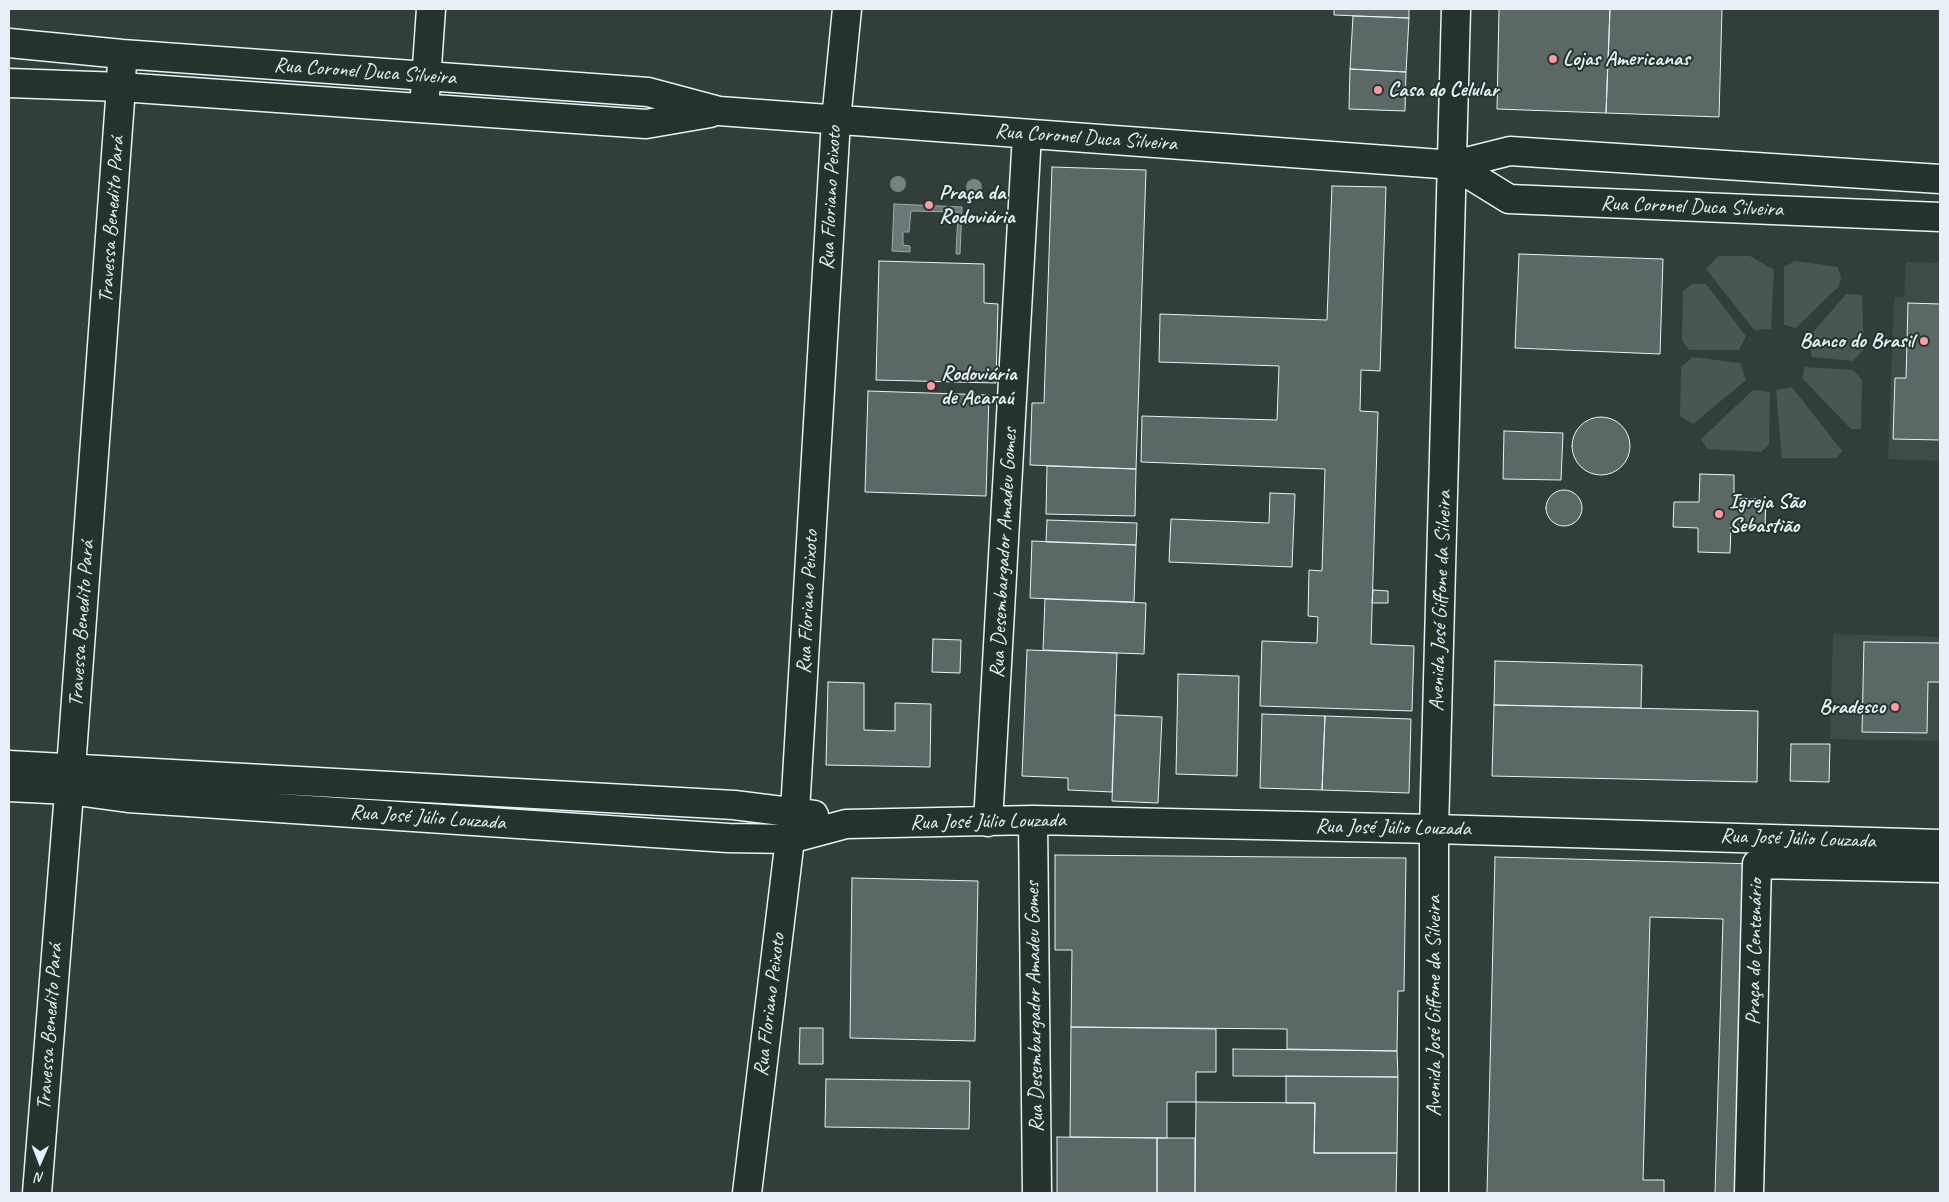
<!DOCTYPE html>
<html>
<head>
<meta charset="utf-8">
<style>
  body { margin:0 }
  #map { position:relative; width:1949px; height:1202px; overflow:hidden; background:#323e39; font-family:Caveat,sans-serif }
  canvas { display:block }
  .frame { position:absolute; inset:0; border:10px solid #e8f1f8; pointer-events:none }
  .north { position:absolute; left:15px; top:1137px; width:50px; height:50px; -webkit-text-stroke:4px #26332d; paint-order:stroke; rotate:181deg; font-size:14px; font-weight:700; line-height:20px; text-align:center; color:#e8f1f8 }
  .north::after { content:''; display:block; margin:auto; width:18px; height:22px; background:#e8f1f8; clip-path:polygon(50% 0,100% 100%,50% 72%,0 100%) }
</style>
</head>
<body>
<div id="map">
<canvas width="1949" height="1202"></canvas>
<div class="frame"></div>
<div class="north">N</div>
</div>
<script>
const c = document.querySelector('canvas').getContext('2d');
c.lineJoin = 'round';
function paint(path, color) { c.fillStyle = color; c.fill(path, 'evenodd'); }
const poly = rows => new Path2D(rows.map(r => 'M' + r).join(''));
function trace(path, color, width, dash) { c.strokeStyle = color; c.lineWidth = width; c.lineCap = dash ? 'butt' : 'round'; c.setLineDash(dash || []); c.stroke(path); }
function label(font, color, halo, rows, align = 'center') {
  c.font = font + ' Caveat,sans-serif'; c.lineWidth = 4; c.setLineDash([]); c.textBaseline = 'middle'; c.strokeStyle = halo; c.fillStyle = color; for (const [text, x, y, turn = 0] of rows) {
    c.save(); c.translate(x, y); c.rotate((+turn || 0) * Math.PI / 180); c.textAlign = isNaN(turn) ? turn : align; if (halo) c.strokeText(text, 0, 0); c.fillText(text, 0, 0); c.restore();
  }
}
const built = poly([
  [1906,262,1940,263,1940,461,1888,459,1894,297,1904,297],
  [1833,634,1940,637,1940,741,1830,739]
]);
const green = poly([
  [1718,256,1750,256,1774,270,1771,329,1754,330,1706,269],
  [1795,261,1838,267,1841,278,1839,286,1796,328,1784,325,1784,267],
  [1692,284,1706,284,1746,336,1739,350,1689,350,1682,341,1683,291],
  [1846,294,1862,295,1864,349,1853,361,1812,357,1808,338],
  [1693,357,1740,363,1746,380,1693,424,1680,416,1681,367],
  [1805,367,1854,370,1862,380,1861,429,1851,429,1802,378],
  [1792,387,1842,451,1837,458,1782,458,1776,390],
  [1753,390,1770,392,1769,445,1761,452,1707,449,1701,439]
]);
const water = poly([
  [894,204,962,207,960,254,956,254,958,212,911,211,909,232,903,232,903,245,910,246,910,252,892,251,894,204]
]);
const building = poly([
  [1334,9,1409,9,1409,18,1334,15,1334,9],
  [1499,9,1610,9,1606,113,1497,109,1499,9],
  [1610,9,1722,9,1719,117,1606,113,1610,9],
  [1353,16,1409,18,1406,72,1350,69,1353,16],
  [1350,69,1406,72,1405,111,1349,109,1350,69],
  [1052,167,1146,170,1136,469,1030,465,1032,403,1044,403,1052,167],
  [1332,186,1386,187,1380,371,1361,370,1360,411,1378,412,1371,644,1414,646,1412,711,1260,706,1262,641,1317,643,1318,617,1308,616,1309,570,1322,571,1325,469,1141,462,1142,416,1277,420,1279,366,1159,362,1160,314,1327,320,1332,186],
  [1519,254,1663,259,1660,354,1515,348,1519,254],
  [879,261,984,264,984,303,998,304,996,383,876,380,879,261],
  [1908,303,1940,304,1940,440,1893,439,1895,378,1906,378,1908,303],
  [868,391,989,395,986,496,865,492,868,391],
  '1572 446a29 29 0 1 1 58 0a29 29 0 1 1-58 0Z',
  [1504,431,1563,433,1561,480,1503,479,1504,431],
  [1047,466,1136,469,1135,516,1046,514,1047,466],
  [1700,474,1734,475,1734,498,1766,499,1765,527,1731,527,1730,553,1698,552,1698,528,1673,527,1674,502,1699,502,1700,474],
  '1546 508a18 18 0 1 1 36 0a18 18 0 1 1-36 0Z',
  [1270,493,1295,494,1292,567,1169,562,1171,519,1269,523,1270,493],
  [1047,520,1137,523,1136,545,1046,542,1047,520],
  [1032,541,1136,545,1134,602,1030,598,1032,541],
  [1373,590,1388,591,1388,603,1372,603,1373,590],
  [1045,599,1146,603,1144,654,1043,650,1045,599],
  [933,639,961,640,960,673,932,672,933,639],
  [1864,642,1940,643,1940,682,1928,682,1927,733,1862,732,1864,642],
  [1027,650,1117,653,1112,792,1068,790,1068,778,1022,776,1027,650],
  [1495,661,1642,665,1641,708,1494,705,1495,661],
  [1178,674,1239,676,1237,776,1176,774,1178,674],
  [828,682,864,683,864,730,895,731,895,703,931,704,930,767,826,765,828,682],
  [1494,705,1758,711,1757,782,1492,776,1494,705],
  [1262,714,1325,716,1322,790,1260,788,1262,714],
  [1115,715,1162,717,1158,803,1112,801,1115,715],
  [1325,716,1411,719,1409,793,1322,790,1325,716],
  [1791,744,1830,744,1829,782,1790,781,1791,744],
  [1055,855,1406,858,1404,991,1398,991,1397,1051,1287,1049,1287,1029,1071,1027,1072,950,1055,950,1055,855],
  [1495,857,1757,864,1749,1193,1715,1193,1723,919,1650,917,1643,1180,1664,1180,1664,1193,1487,1193,1495,857],
  [852,878,978,881,975,1041,850,1038,852,878],
  [1071,1027,1216,1029,1216,1072,1196,1072,1196,1102,1167,1102,1167,1138,1070,1137,1071,1027],
  [800,1028,823,1028,823,1064,799,1064,800,1028],
  [1233,1049,1397,1051,1398,1077,1233,1076,1233,1049],
  [1286,1076,1398,1077,1397,1153,1314,1153,1315,1103,1286,1103,1286,1076],
  [826,1079,970,1081,969,1129,825,1127,826,1079],
  [1196,1102,1315,1103,1314,1153,1397,1153,1396,1193,1195,1193,1196,1102],
  [1057,1137,1157,1138,1157,1193,1057,1193,1057,1137],
  [1157,1138,1195,1138,1195,1193,1157,1193,1157,1138]
]);
const street = poly([
  [9,43,122,54,648,92,719,111,1454,165,1510,151,1940,179],
  [9,83,121,87,646,124,710,113],
  [425,95,431,9],
  [1454,165,1509,199,1940,217],
  [9,765,734,805,814,815],
  [9,787,69,790,128,798,728,838,790,839,846,824,1033,820,1434,829,1940,844],
  [1033,820,1037,1193],
  [988,822,1027,134],
  [37,1193,71,768,121,87,122,54],
  [747,1193,790,839,795,811,836,120,847,9],
  [1749,1193,1757,864,1940,868]
]);
const secondary = poly([
  [1434,1193,1434,829,1456,9]
]);
const trees = [
  [898,184],
  [974,187]
];
const markers = [
  [1553,59,5,"#ff9aa2"],
  [1378,90,5,"#ff9aa2"],
  [929,205,5,"#ff9aa2"],
  [1924,341,5,"#ff9aa2"],
  [931,386,5,"#ff9aa2"],
  [1719,514,5,"#ff9aa2"],
  [1895,707,5,"#ff9aa2"]
];
const poiNames = [
  ["Lojas Americanas",1563,59],
  ["Casa do Celular",1388,90],
  ["Praça da",939,193],
  ["Rodoviária",939,217],
  ["Banco do Brasil",1914,341,"right"],
  ["Rodoviária",941,374],
  ["de Acaraú",941,398],
  ["Igreja São",1729,502],
  ["Sebastião",1729,526],
  ["Bradesco",1885,707,"right"]
];
const streetNames = [
  ["Rua Coronel Duca Silveira",365,72,4],
  ["Rua Coronel Duca Silveira",1086,138,4],
  ["Rua Floriano Peixoto",831,198,-87],
  ["Rua Coronel Duca Silveira",1692,207,2],
  ["Travessa Benedito Pará",112,220,-86],
  ["Rua Desembargador Amadeu Gomes",1004,553,-87],
  ["Avenida José Giffone da Silveira",1441,601,-88],
  ["Rua Floriano Peixoto",808,602,-87],
  ["Travessa Benedito Pará",82,624,-86],
  ["Rua José Júlio Louzada",428,818,4],
  ["Rua José Júlio Louzada",988,822,-1],
  ["Rua José Júlio Louzada",1393,828,1],
  ["Rua José Júlio Louzada",1798,839,2],
  ["Praça do Centenário",1755,952,-89],
  ["Rua Floriano Peixoto",770,1005,-83],
  ["Avenida José Giffone da Silveira",1434,1006,-90],
  ["Rua Desembargador Amadeu Gomes",1035,1007,-91],
  ["Travessa Benedito Pará",50,1027,-86]
];
paint(built, '#3f4b46');
paint(green, '#495651');
paint(water, '#6d7978');
trace(water, '#9ea9ab', 1);
paint(building, '#5c6865');
trace(building, '#e8f1f8', 1);
trace(street, '#e8f1f8', 31);
trace(secondary, '#e8f1f8', 31);
trace(street, '#26332d', 28);
trace(secondary, '#26332d', 28);
c.fillStyle = '#778382';
for (const [x, y] of trees) { c.beginPath(); c.arc(x, y, 8, 0, 2 * Math.PI); c.fill(); }
for (const [x, y, r, color] of markers) { const dot = new Path2D(); dot.arc(x, y, r, 0, 2 * Math.PI); c.fillStyle = color; c.fill(dot); trace(dot, '#26332d', 2); }
label('bold 21px', '#e8f1f8', '#26332d', poiNames, 'left');
label('21px', '#e8f1f8', '#26332d', streetNames);
</script>
</body>
</html>
